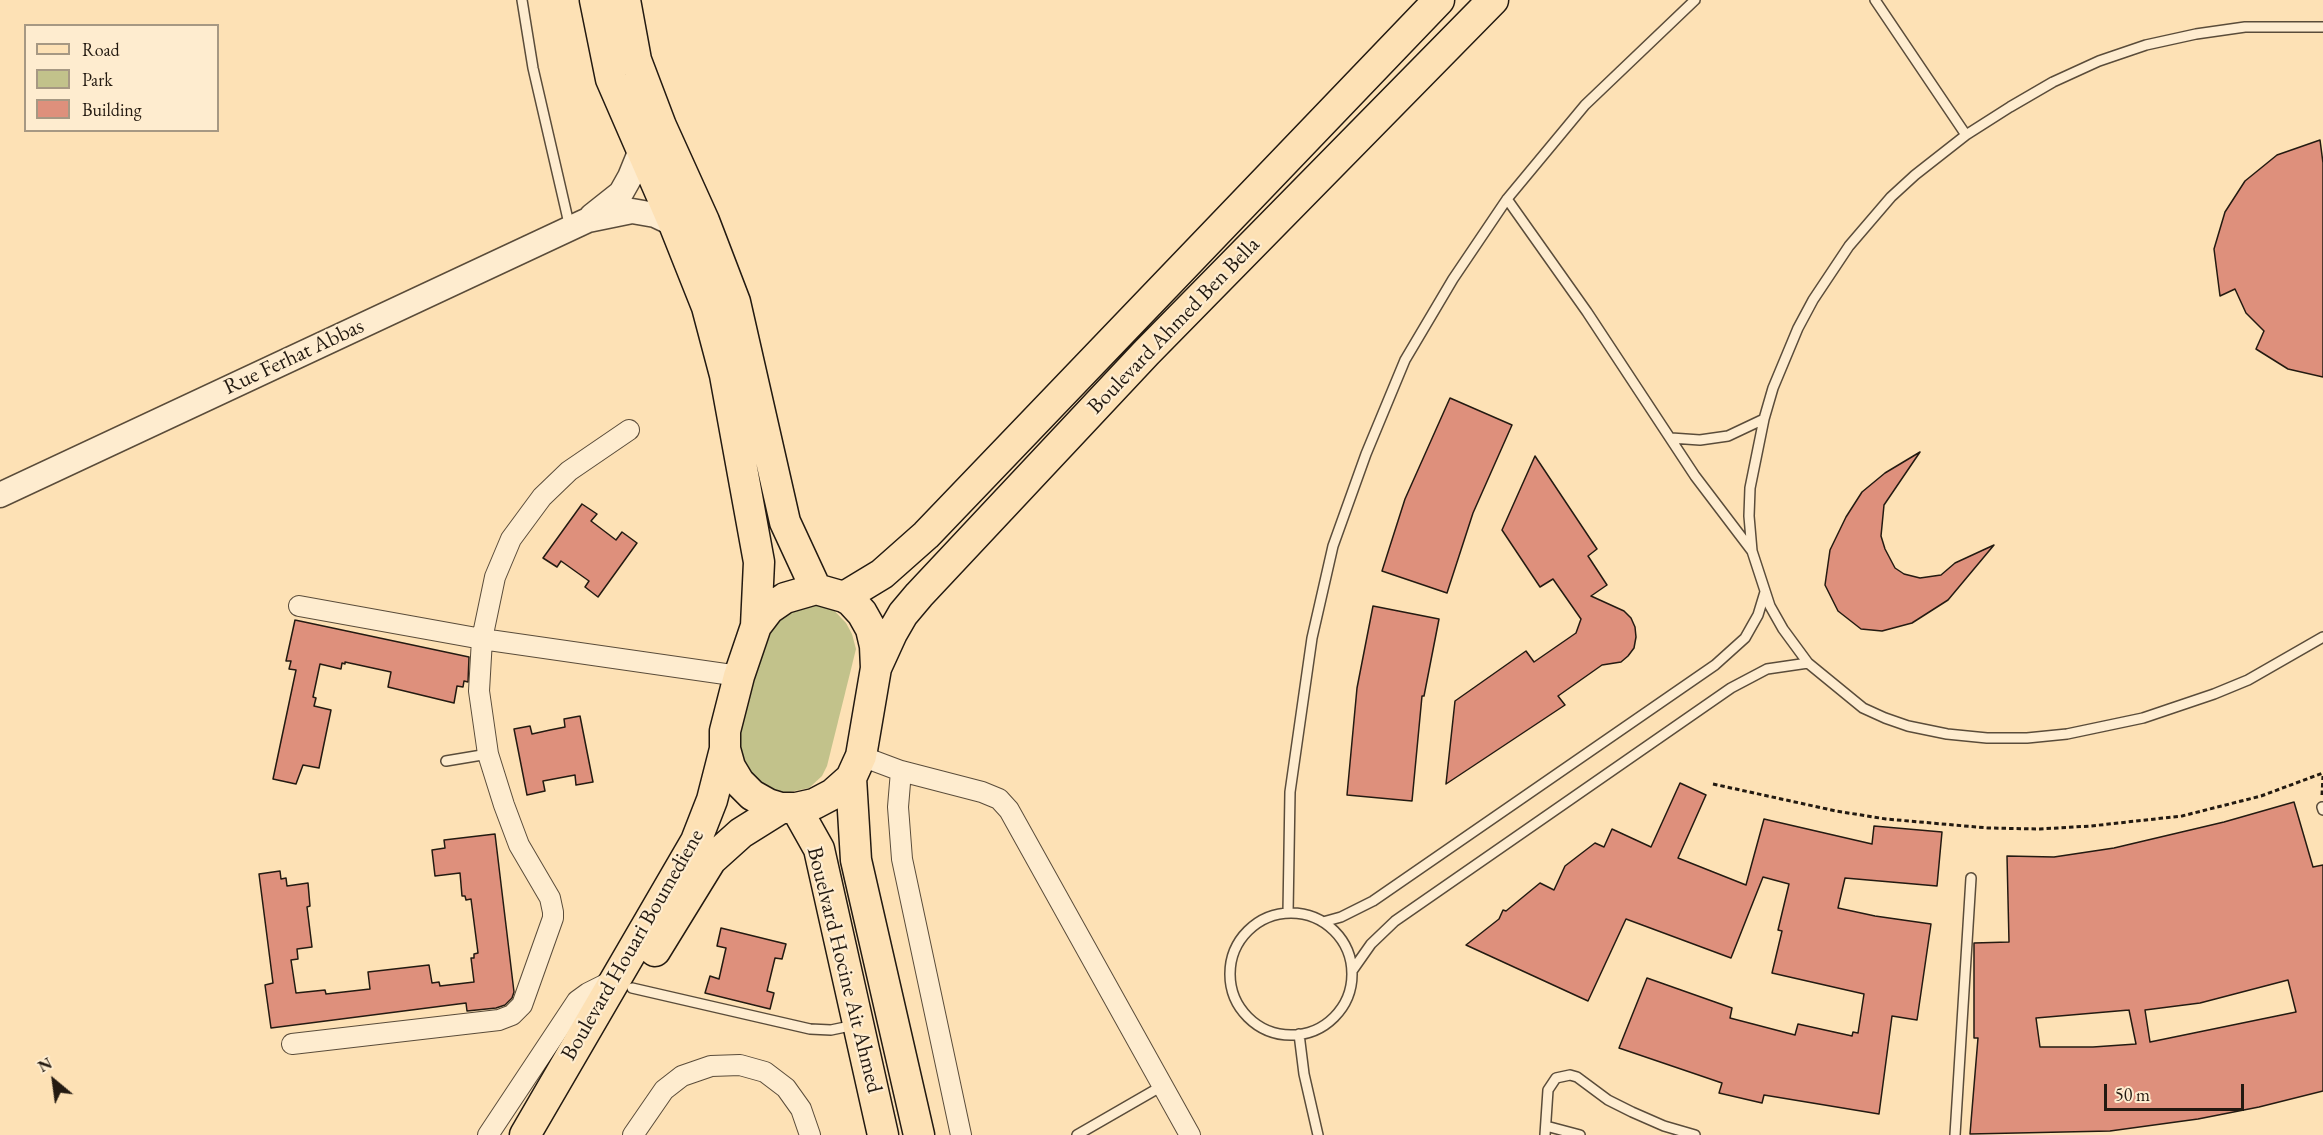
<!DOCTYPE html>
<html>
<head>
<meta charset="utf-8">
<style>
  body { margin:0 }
  #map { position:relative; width:2323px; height:1135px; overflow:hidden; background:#fde1b5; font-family:"EB Garamond",serif }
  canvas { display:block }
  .legend { position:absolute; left:24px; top:24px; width:195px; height:108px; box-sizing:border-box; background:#feeccf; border:2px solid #a69883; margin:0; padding:8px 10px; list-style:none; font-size:18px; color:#231a11 }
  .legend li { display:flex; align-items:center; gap:12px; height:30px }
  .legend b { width:30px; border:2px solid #a69883 }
  .north { position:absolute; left:24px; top:1051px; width:60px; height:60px; -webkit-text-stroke:4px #feeccf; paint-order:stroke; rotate:331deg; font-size:16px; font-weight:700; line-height:24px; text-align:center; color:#231a11 }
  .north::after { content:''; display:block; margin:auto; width:21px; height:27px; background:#231a11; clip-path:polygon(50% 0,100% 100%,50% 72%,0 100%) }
  .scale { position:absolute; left:2104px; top:1084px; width:140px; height:27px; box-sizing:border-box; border:3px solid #231a11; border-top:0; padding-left:8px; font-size:18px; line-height:21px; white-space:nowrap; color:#231a11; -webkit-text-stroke:4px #feeccf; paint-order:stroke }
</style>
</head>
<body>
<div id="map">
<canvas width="2323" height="1135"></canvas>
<ul class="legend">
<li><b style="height:8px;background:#fde1b5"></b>Road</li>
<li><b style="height:16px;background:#c2c28b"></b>Park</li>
<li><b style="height:16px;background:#de907c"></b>Building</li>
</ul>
<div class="north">N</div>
<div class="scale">50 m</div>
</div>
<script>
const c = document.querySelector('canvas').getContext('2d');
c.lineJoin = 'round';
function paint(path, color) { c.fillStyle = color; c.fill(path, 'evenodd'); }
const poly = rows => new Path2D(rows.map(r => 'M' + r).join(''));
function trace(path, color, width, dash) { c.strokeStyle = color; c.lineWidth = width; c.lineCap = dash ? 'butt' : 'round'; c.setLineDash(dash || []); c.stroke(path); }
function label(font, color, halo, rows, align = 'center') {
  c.font = font + ' "EB Garamond",serif'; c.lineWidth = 4.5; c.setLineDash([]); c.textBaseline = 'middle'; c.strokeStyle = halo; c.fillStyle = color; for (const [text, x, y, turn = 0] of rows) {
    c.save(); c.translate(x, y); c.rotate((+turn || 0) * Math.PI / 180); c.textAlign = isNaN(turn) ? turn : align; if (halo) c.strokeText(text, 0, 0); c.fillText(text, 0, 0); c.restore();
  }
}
const green = poly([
  [828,604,846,623,852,634,856,649,827,766,822,776,809,788,780,794,755,783,737,750,755,637,788,605]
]);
const building = poly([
  [2320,140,2323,163,2323,377,2288,369,2256,349,2264,331,2246,313,2235,289,2220,296,2214,249,2225,212,2245,181,2277,155,2320,140],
  [1450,398,1512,425,1473,513,1447,593,1382,571,1405,499,1450,398],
  [1920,452,1884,505,1881,536,1885,549,1895,568,1904,574,1920,578,1941,575,1955,563,1994,545,1948,600,1912,623,1882,631,1861,629,1838,611,1825,585,1830,550,1846,517,1862,492,1885,473,1920,452],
  [1535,456,1597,549,1588,556,1607,585,1591,596,1624,611,1631,618,1635,627,1636,637,1634,648,1628,656,1621,662,1602,665,1558,696,1565,705,1446,784,1455,701,1526,651,1534,662,1576,633,1581,619,1553,579,1540,587,1502,530,1535,456],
  [582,504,597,514,591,521,616,540,622,532,637,543,598,597,585,587,589,581,561,561,557,567,543,558,582,504],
  [1373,606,1439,619,1424,696,1422,696,1412,801,1347,795,1357,688,1373,606],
  [295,620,469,657,468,682,464,681,463,687,457,686,454,703,388,687,391,672,345,662,345,664,342,663,341,669,320,664,313,697,316,698,314,706,331,710,319,768,303,765,296,784,273,779,296,670,289,669,291,661,286,661,295,620],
  [580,716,593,782,576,785,575,775,543,781,545,791,527,795,514,729,530,726,532,734,550,730,565,727,564,719,580,716],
  [1680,783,1706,795,1678,858,1746,885,1764,819,1872,844,1874,826,1942,832,1937,886,1845,878,1838,908,1875,916,1931,924,1917,1020,1892,1016,1879,1114,1764,1095,1762,1103,1719,1093,1722,1083,1619,1048,1647,978,1732,1008,1730,1018,1795,1035,1798,1024,1852,1036,1853,1032,1858,1033,1864,994,1772,973,1782,931,1778,930,1789,884,1763,877,1731,958,1626,919,1588,1001,1466,945,1499,919,1503,910,1506,911,1540,883,1554,890,1565,866,1595,843,1604,847,1612,829,1651,847,1680,783],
  [2294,802,2313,867,2323,865,2323,1091,2259,1107,2198,1119,2110,1131,1970,1134,1978,1038,1974,1038,1974,943,2009,942,2007,856,2054,857,2114,848,2224,822,2294,802],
  [2288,980,2296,1012,2150,1042,2145,1010,2200,1003,2288,980],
  [2129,1010,2136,1044,2093,1047,2040,1047,2036,1018,2129,1010],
  [495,834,514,992,512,998,505,1005,496,1008,467,1011,466,1003,271,1028,265,985,273,983,259,874,280,871,281,879,286,878,287,886,308,883,310,906,307,907,312,947,297,949,298,959,291,960,296,993,325,990,326,994,370,989,368,972,429,965,432,983,439,982,440,986,474,982,471,958,474,958,474,954,478,953,471,899,466,900,465,896,462,896,460,873,435,876,432,850,445,848,444,840,495,834],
  [721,928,786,944,782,959,775,958,767,991,774,993,770,1009,705,993,710,976,719,979,726,948,717,946,721,928]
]);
const path = poly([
  [1713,784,1836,811,1886,819,1988,828,2040,829,2091,826,2182,816,2261,796,2323,773],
  [2322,795,2323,776]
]);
const service = poly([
  [522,0,533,68,570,228],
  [1875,0,1966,135],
  [2323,27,2245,27,2196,34,2146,45,2099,61,2053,82,2010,107,1966,135,1915,175,1891,197,1849,246,1813,300,1798,328,1773,388,1764,419,1750,488,1749,516,1752,551,1770,606,1783,629,1808,663,1863,708,1885,718,1908,726,1947,734,1987,738,2027,738,2067,734,2143,718,2214,694,2248,680,2323,637],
  [1507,199,1587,312,1695,476,1752,551],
  [1671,438,1700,440,1728,436,1764,419],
  [446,761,488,754],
  [2322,807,2323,810],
  [1288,913,1290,792,1312,638,1333,546,1366,454,1405,360,1453,279,1507,199,1585,105,1695,0],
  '1230 974a61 61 0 1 1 122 0a61 61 0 1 1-122 0Z',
  [1323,922,1341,917,1373,901,1715,665,1745,638,1758,615,1765,592],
  [1352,971,1371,944,1395,921,1731,688,1767,669,1808,663],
  [632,988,810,1029,831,1030,855,1025],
  [1299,1034,1304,1074,1318,1135],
  [1546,1126,1580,1135],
  [1077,1135,1162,1086],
  [1545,1135,1548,1090,1556,1078,1570,1075,1577,1077,1608,1100,1632,1112,1664,1126,1695,1135],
  [1955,1135,1971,878]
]);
const minor = poly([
  [299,606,482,639,739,676],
  [861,756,901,771,982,792,999,799,1009,810,1190,1135],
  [901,771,898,807,902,859,961,1135],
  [292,1044,499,1020,512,1015,522,1005,553,918,553,912,550,898,519,845,504,805,488,754,479,691,482,639,495,577,511,539,542,497,569,471,629,430],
  [488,1135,577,1001,588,993,612,981],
  [633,1135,664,1090,682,1076,711,1066,740,1065,765,1072,786,1088,801,1109,810,1135]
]);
const tertiary = poly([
  [592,216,621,193,630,177,641,150],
  [0,495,588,220,632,211,655,215,674,224]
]);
const primary = poly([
  [595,0,611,79,674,224,707,307,725,375,759,562,756,626],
  [625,0,636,60,661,126,704,221,735,302,785,522,816,589],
  [816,589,844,597,851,601,862,613,871,629,875,646,876,668,861,756,851,778,833,794,814,804,796,808,781,808,768,804,752,795,739,782,730,767,725,749,725,731,739,676,756,626,769,609,785,598,816,589],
  [844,597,882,574,926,535,1439,0],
  [876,668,892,633,903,614,919,595,1146,353,1493,0],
  [851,778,856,860,919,1135],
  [796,808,819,849,883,1135],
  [655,951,711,860,741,833,781,808],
  [525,1135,696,841,712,800,725,749]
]);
const streetNames = [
  ["Boulevard Ahmed Ben Bella",1174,326,-46],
  ["Rue Ferhat Abbas",294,357,-25],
  ["Boulevard Houari Boumediene",633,945,-60],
  ["Bouelvard Hocine Ait Ahmed",844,970,76]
];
paint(green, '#c2c28b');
paint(building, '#de907c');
trace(building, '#231a11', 1.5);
trace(service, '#5a4c3a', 12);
trace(minor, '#5a4c3a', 22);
trace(tertiary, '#5a4c3a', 27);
trace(primary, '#231a11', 33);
trace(path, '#231a11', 3, [4.5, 3]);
trace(service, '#feeccf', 9);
trace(minor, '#feeccf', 20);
trace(tertiary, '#feeccf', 24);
trace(primary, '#fde1b5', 30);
label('22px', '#231a11', '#feeccf', streetNames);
</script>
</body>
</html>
